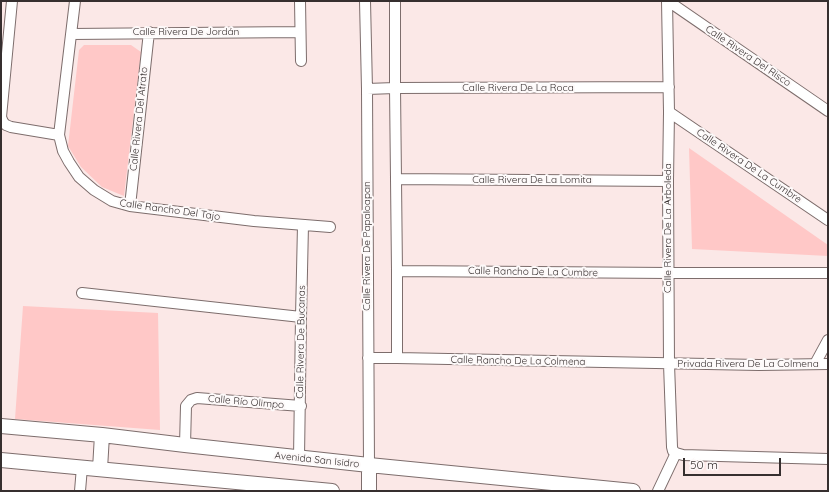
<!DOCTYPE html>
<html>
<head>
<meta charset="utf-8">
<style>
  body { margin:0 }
  #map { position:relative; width:829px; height:492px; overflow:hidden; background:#fbe8e7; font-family:Quicksand,sans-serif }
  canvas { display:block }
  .frame { position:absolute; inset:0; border:2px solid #362f2f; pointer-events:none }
  .scale { position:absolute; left:683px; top:458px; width:98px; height:18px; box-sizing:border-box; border:2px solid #362f2f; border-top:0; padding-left:5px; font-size:12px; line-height:14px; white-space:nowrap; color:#362f2f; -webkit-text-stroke:3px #fdf9f9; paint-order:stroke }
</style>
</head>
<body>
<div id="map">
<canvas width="829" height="492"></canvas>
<div class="frame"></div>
<div class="scale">50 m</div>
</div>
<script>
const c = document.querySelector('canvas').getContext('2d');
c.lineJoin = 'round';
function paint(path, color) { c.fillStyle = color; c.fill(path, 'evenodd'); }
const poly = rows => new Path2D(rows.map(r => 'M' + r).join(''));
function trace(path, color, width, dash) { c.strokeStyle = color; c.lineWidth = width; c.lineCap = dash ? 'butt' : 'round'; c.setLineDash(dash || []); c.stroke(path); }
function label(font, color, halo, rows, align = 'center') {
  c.font = font + ' Quicksand,sans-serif'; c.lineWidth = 4; c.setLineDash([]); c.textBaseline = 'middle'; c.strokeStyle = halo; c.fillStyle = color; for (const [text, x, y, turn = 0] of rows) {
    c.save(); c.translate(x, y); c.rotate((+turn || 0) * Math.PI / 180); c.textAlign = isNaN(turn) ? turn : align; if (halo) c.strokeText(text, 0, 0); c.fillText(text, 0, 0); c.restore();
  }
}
const green = poly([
  [84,45,131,45,141,52,124,196,102,187,81,167,68,146,79,50],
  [689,148,828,245,828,256,692,249],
  [23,306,158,313,160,430,15,419]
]);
const street = poly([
  [75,1,59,135,63,151,69,162,79,177,94,190,112,201,130,206,254,221,330,227],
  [300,1,301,61],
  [365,1,367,89,369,465],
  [395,1,395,88,397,271,397,358],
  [667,1,669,112,668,181,669,364,672,447,673,451,676,453],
  [668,1,828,111],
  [71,34,300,32],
  [367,89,395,88,669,87],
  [669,112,828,220],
  [1,117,12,1],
  [1,117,3,122,6,125,11,127,59,135],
  [396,179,668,181],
  [130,206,149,32],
  [397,271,668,273,828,273],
  [82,293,301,317],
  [368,358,397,358,759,365,828,364],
  [815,364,828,340],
  [185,445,186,406,191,400,197,398,301,406],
  [676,453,683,455,828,459],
  [299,458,301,317,303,225],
  [80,491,82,467],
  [658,491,676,453]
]);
const secondary = poly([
  [1,426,102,435,185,445,369,465,633,491],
  [1,460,332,491],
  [369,465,369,491],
  [100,469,102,435]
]);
const streetNames = [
  ["Calle Rivera De Jordán",186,32],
  ["Calle Rivera Del Risco",748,56,34],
  ["Calle Rivera De La Roca",518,88],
  ["Calle Rivera Del Atrato",139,119,-84],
  ["Calle Rivera De La Cumbre",749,166,34],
  ["Calle Rivera De La Lomita",532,180],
  ["Calle Rancho Del Tajo",170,210,8],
  ["Calle Rivera De La Arboleda",668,228,-90],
  ["Calle Rivera De Papaloapan",367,246,-90],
  ["Calle Rancho De La Cumbre",533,272,1],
  ["Calle Rivera De Bucanas",301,342,-89],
  ["Calle Rancho De La Colmena",518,361,1],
  ["Privada Rivera De La Colmena",748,364],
  ["Calle Río Olimpo",246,402,5],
  ["Avenida San Isidro",317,460,6]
];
paint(green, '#ffc8c7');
trace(street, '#7d6d6c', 12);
trace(secondary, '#7d6d6c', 16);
trace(street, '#fff', 10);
trace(secondary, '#fff', 14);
label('10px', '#362f2f', '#fdf9f9', streetNames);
</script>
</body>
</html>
